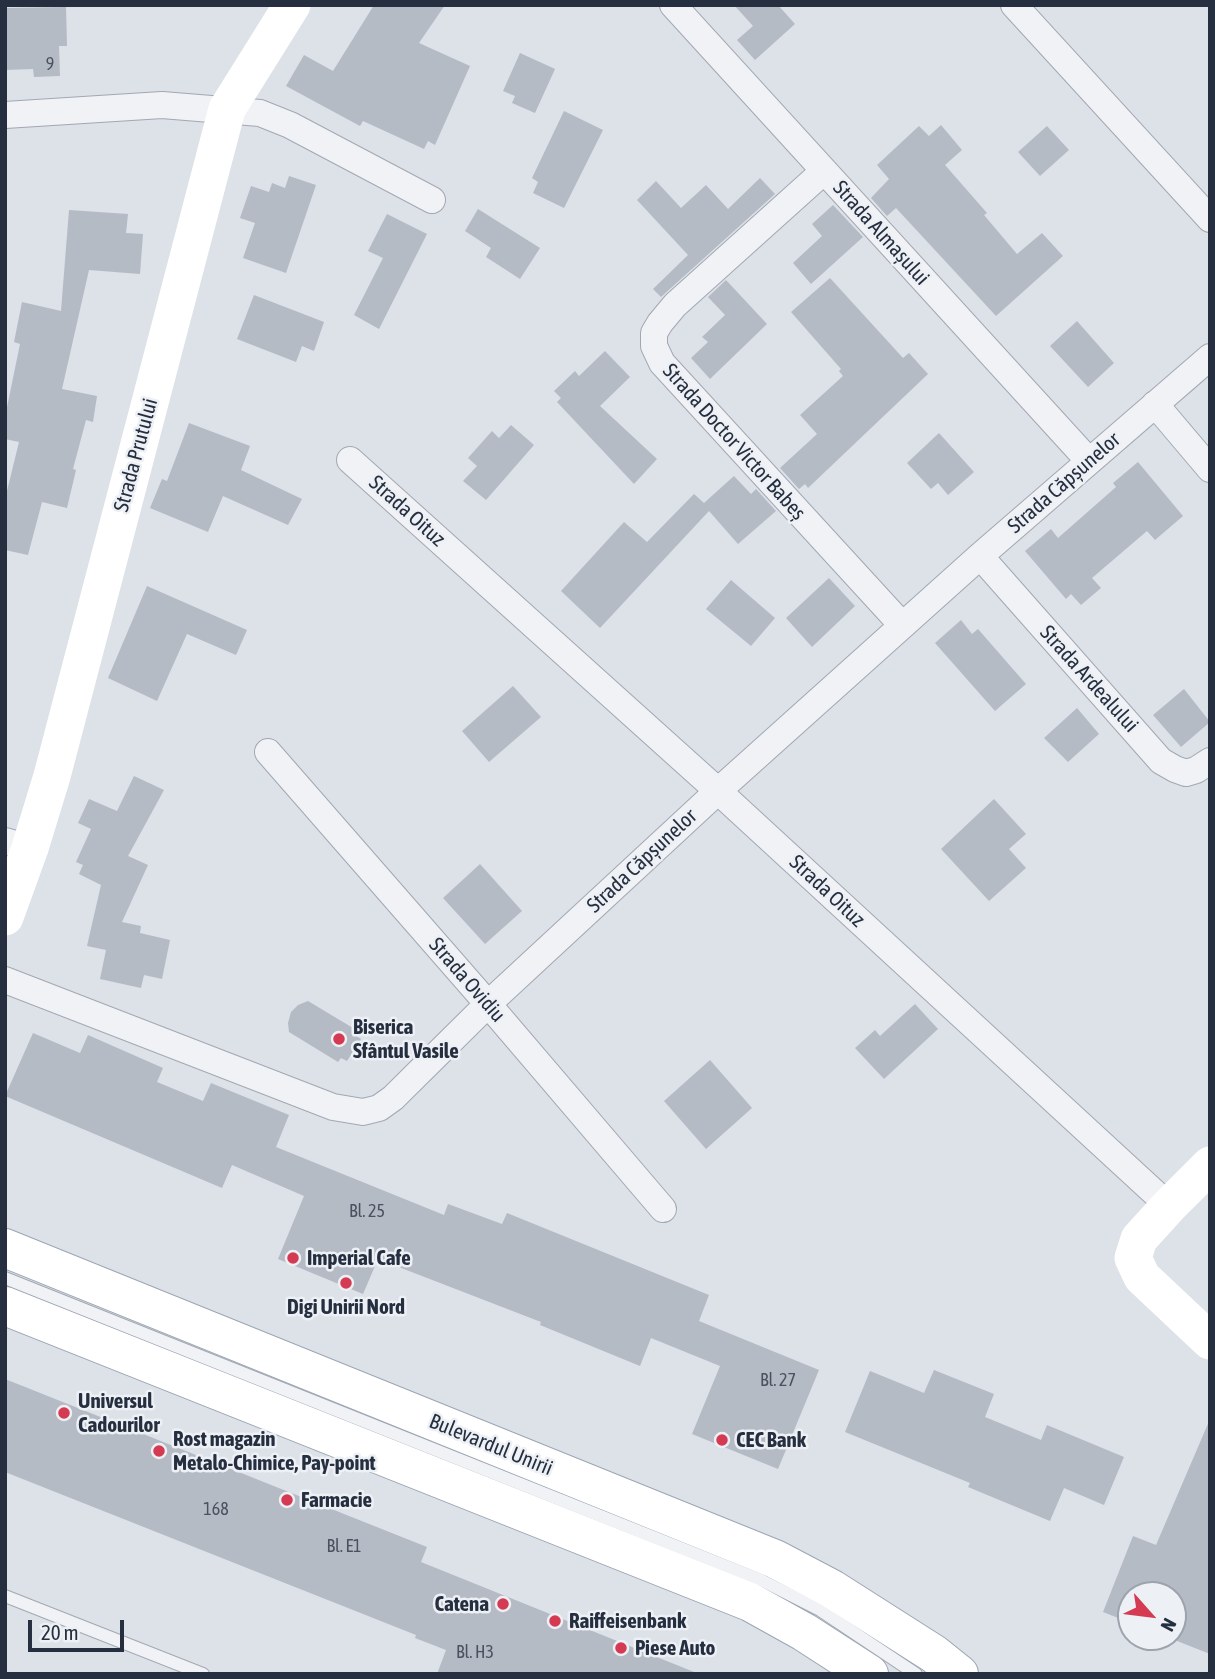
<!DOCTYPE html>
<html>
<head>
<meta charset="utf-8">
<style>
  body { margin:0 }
  #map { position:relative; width:1215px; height:1679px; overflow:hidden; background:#dde1e8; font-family:"Asap Condensed",sans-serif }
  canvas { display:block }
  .frame { position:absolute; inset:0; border:7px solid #262f3f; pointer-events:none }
  .north { position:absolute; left:1117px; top:1581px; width:70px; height:70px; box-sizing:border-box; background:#edf0f5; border:2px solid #9da3ac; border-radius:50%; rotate:118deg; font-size:19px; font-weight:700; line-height:28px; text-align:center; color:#262f3f }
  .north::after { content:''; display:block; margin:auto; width:24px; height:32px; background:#d53a53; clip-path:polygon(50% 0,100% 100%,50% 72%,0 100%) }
  .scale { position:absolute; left:28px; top:1620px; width:96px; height:32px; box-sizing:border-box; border:4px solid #262f3f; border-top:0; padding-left:9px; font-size:21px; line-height:24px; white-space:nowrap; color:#262f3f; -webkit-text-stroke:5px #edf0f5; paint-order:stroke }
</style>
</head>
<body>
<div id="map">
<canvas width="1215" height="1679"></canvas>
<div class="frame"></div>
<div class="north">N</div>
<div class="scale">20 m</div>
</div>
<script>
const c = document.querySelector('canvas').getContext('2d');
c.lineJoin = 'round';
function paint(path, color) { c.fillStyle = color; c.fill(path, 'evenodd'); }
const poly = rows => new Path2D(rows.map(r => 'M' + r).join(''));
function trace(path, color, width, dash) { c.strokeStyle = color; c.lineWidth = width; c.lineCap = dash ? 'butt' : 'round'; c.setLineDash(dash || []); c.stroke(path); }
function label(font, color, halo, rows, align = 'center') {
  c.font = font + ' "Asap Condensed",sans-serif'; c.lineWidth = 5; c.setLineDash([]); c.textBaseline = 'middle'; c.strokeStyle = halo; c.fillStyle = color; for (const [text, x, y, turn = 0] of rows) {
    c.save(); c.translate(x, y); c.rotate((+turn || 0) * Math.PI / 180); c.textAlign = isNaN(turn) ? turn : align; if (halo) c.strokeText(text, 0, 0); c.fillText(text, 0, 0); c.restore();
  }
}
const building = poly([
  [374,5,445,5,419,43,470,66,435,145,428,141,424,149,363,121,360,126,286,86,304,55,333,71],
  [734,5,778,5,795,24,755,60,737,40,753,26],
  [66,7,67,46,59,46,60,76,34,77,33,69,5,70,5,8],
  [520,53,555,69,535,113,512,103,515,96,503,91],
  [564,111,603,130,564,208,533,193,538,182,532,178],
  [941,125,962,150,945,165,987,213,984,215,1017,254,1042,233,1063,256,996,316,896,208,887,216,871,198,889,179,877,165,919,126,929,136],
  [1047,126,1069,150,1040,176,1018,152],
  [289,176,316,185,286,273,243,258,255,223,240,218,251,186,269,192,272,183,285,188],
  [760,178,775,194,661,297,653,289,688,255,637,200,656,181,681,208,706,185,728,209],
  [833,205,863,237,811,284,793,263,822,236,812,224],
  [478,209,540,248,520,279,486,257,491,248,465,231],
  [69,210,128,214,126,233,143,234,140,274,89,270,62,389,97,396,93,422,86,420,73,469,76,470,67,508,42,502,28,555,5,550,5,499,19,442,5,439,5,417,20,344,14,342,22,302,61,311],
  [387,214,427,234,379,329,354,315,383,258,368,251],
  [830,278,903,358,909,353,928,374,808,488,805,484,799,489,780,468,817,434,800,415,843,376,839,371,841,369,791,312],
  [726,280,767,324,710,379,691,358,708,342,702,337,725,315,708,297],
  [254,295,324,322,314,351,302,346,296,362,237,339],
  [1077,321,1114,363,1088,387,1050,346],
  [605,351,630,377,600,406,657,459,634,484,557,402,561,398,554,391,575,371,579,376],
  [189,423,250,446,241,470,302,499,288,525,223,496,208,532,150,508,162,479,167,481],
  [511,425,534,445,486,500,463,481,477,466,468,458,492,431,499,438],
  [939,433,974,472,948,495,938,483,931,489,907,463],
  [1138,462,1183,516,1155,540,1147,531,1092,578,1101,588,1081,605,1071,594,1066,599,1025,551,1051,529,1058,538,1116,487,1113,483],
  [734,476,751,494,756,489,776,511,738,544,709,511,600,628,561,591,624,522,647,542,694,494,704,503],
  [829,578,855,606,812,647,786,618],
  [731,580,775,618,751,646,706,609],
  [147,586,247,630,236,655,187,634,157,701,108,678],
  [961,620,972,634,978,629,1026,684,995,711,935,643],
  [513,686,541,717,489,762,462,731],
  [1184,689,1210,722,1181,747,1153,715],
  [1077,708,1099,734,1068,762,1044,738],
  [134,776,164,790,128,856,148,865,122,922,141,926,140,933,170,940,162,979,144,975,141,988,100,979,106,950,87,946,101,885,79,874,83,865,76,862,91,829,78,823,89,799,117,811],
  [994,799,1026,834,1009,849,1026,868,989,901,941,849],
  [480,864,522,911,485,944,443,898],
  [308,1001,358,1031,355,1035,361,1039,347,1061,341,1058,338,1062,289,1032,288,1023,291,1012,298,1005],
  [915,1004,938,1029,884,1079,855,1048,875,1030,880,1036],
  [33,1033,80,1053,88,1035,163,1068,157,1082,203,1101,211,1083,289,1115,276,1147,444,1215,448,1204,502,1224,507,1213,709,1295,699,1321,819,1370,778,1469,692,1434,720,1366,651,1338,640,1366,540,1325,541,1322,378,1259,363,1294,278,1259,304,1196,232,1165,222,1188,5,1096],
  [710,1060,752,1108,706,1149,664,1101],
  [934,1370,994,1394,985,1417,1041,1440,1047,1425,1124,1457,1104,1505,1064,1488,1050,1521,968,1487,970,1483,845,1432,870,1371,924,1393],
  [5,1379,427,1547,421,1562,699,1674,437,1674,446,1650,415,1638,416,1635,5,1472],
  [1210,1419,1210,1654,1167,1637,1173,1637,1173,1595,1131,1595,1131,1623,1103,1612,1133,1536,1156,1545]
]);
const lane = poly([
  [5,1278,761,1580,820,1610,916,1674],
  [5,1596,203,1674]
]);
const street = poly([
  [673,5,1089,461],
  [1014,5,1210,219],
  [5,115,162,105,260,113,290,125,432,200],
  [824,171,675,305,660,323,654,333,654,346,662,363,902,625],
  [1155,404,1210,469],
  [350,460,718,791,1169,1206],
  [980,556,1161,761,1175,769,1186,773,1196,770,1210,761],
  [268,752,488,1004,663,1209],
  [5,841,30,848],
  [5,980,333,1107,363,1112,379,1108,393,1098,488,1004,718,791,980,556,1210,357]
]);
const secondary = poly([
  [5,917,30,848,52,776,227,109,292,5],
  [1210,1165,1169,1206,1139,1239,1133,1258,1142,1277,1210,1341]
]);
const primary = poly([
  [5,1248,775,1559,832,1589,934,1654,959,1674],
  [5,1306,750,1602,804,1632,869,1674]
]);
const markers = [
  [339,1039,7,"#d53a53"],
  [293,1258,7,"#d53a53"],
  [346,1283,7,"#d53a53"],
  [64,1413,7,"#d53a53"],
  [722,1440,7,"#d53a53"],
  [159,1451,7,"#d53a53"],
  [287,1500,7,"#d53a53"],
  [503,1604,7,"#d53a53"],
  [555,1621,7,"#d53a53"],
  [621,1648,7,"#d53a53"]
];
const numberNames = [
  ["9",50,64],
  ["Bl. 25",367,1211],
  ["Bl. 27",778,1380],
  ["168",216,1509],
  ["Bl. E1",344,1546],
  ["Bl. H3",475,1652]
];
const streetNames = [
  ["Strada Almașului",881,233,48],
  ["Strada Doctor Victor Babeș",734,442,48],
  ["Strada Prutului",136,455,-75],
  ["Strada Căpșunelor",1064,483,-41],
  ["Strada Oituz",407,511,42],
  ["Strada Ardealului",1089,679,48],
  ["Strada Căpșunelor",642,861,-43],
  ["Strada Oituz",827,891,43],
  ["Strada Ovidiu",467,980,49],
  ["Bulevardul Unirii",491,1445,22]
];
const poiNames = [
  ["Biserica",353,1027],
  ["Sfântul Vasile",353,1051],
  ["Imperial Cafe",307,1258],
  ["Digi Unirii Nord",346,1307,"center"],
  ["Universul",78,1401],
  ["Cadourilor",78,1425],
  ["Rost magazin",173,1439],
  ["Metalo-Chimice, Pay-point",173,1463],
  ["CEC Bank",736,1440],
  ["Farmacie",301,1500],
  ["Catena",489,1604,"right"],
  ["Raiffeisenbank",569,1621],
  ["Piese Auto",635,1648]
];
paint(building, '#b4bbc5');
trace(lane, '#a2a8b2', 14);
trace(street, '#a2a8b2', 28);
trace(primary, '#9ca6b4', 40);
trace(lane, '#f0f2f6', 12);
trace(street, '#f0f2f6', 26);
trace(secondary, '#fff', 37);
trace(primary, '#fff', 38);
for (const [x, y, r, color] of markers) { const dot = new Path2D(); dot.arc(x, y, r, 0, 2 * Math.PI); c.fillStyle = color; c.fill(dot); trace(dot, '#edf0f5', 2.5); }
label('18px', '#4a5260', null, numberNames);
label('21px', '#262f3f', '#edf0f5', streetNames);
label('bold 21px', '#262f3f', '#edf0f5', poiNames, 'left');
</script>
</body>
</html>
